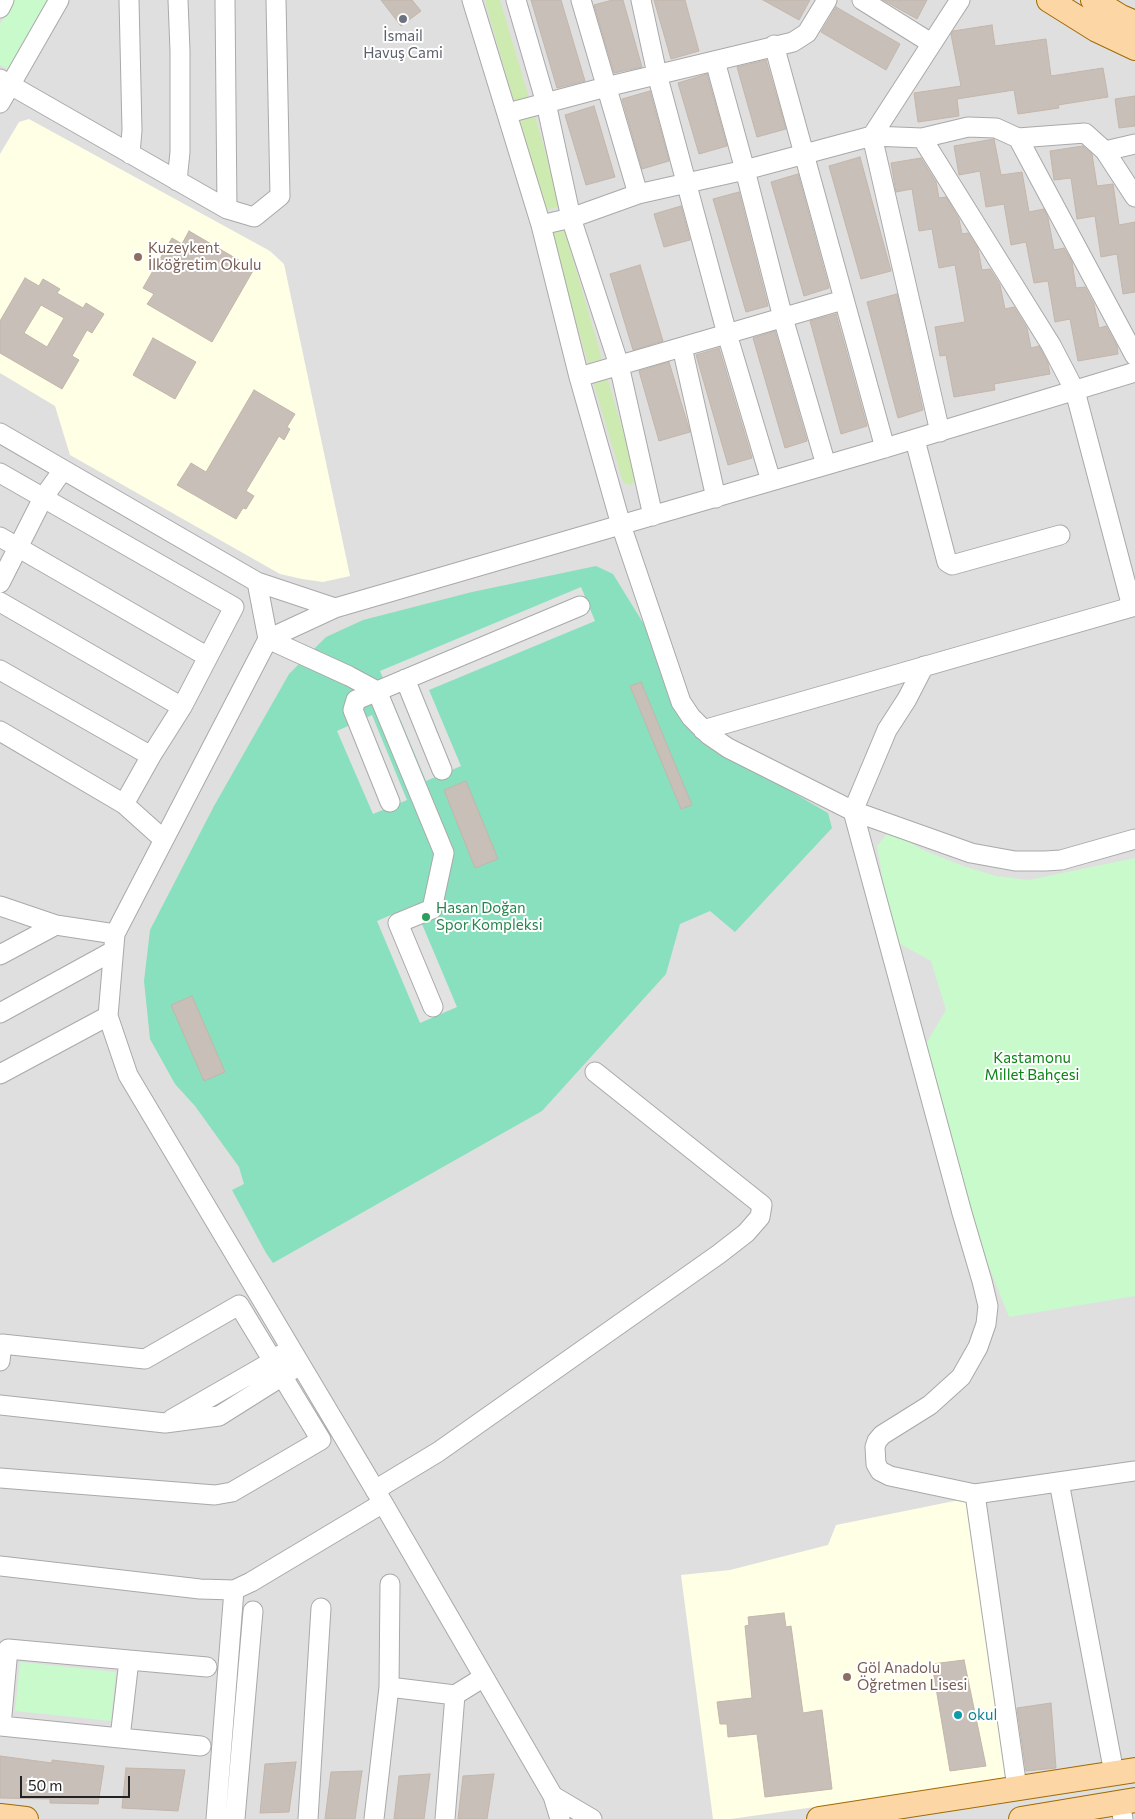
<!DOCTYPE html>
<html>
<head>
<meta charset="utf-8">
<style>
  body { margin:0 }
  #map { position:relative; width:1135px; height:1819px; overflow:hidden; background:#f2efe9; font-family:Commissioner,sans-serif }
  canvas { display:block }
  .scale { position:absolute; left:20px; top:1776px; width:110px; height:22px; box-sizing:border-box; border:2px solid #222; border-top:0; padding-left:6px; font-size:15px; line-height:18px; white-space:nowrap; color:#222; -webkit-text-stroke:4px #fff; paint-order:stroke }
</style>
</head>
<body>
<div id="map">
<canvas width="1135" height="1819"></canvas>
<div class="scale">50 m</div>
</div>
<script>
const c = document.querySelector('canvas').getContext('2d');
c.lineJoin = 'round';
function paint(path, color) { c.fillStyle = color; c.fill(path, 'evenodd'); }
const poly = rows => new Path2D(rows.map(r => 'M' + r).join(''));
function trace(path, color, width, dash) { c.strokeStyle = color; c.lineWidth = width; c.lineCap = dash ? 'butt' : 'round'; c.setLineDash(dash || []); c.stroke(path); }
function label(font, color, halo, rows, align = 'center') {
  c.font = font + ' Commissioner,sans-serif'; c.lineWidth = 4; c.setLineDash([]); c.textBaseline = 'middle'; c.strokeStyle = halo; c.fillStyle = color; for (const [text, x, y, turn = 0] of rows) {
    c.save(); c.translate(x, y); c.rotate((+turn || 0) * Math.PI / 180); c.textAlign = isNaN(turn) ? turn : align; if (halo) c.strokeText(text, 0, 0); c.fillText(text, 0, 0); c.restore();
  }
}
const residential = poly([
  [0,0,1135,0,1135,1819,0,1819]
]);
const education = poly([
  [29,119,270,251,284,264,350,576,323,582,302,579,280,574,70,455,55,406,0,373,0,154,19,122],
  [969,1498,1017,1778,731,1819,713,1819,681,1575,730,1570,828,1545,836,1525]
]);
const grass = poly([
  [486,0,500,0,529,98,514,102,486,5],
  [535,116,561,206,546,210,520,120],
  [564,228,602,359,588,363,550,231],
  [607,377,636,475,635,481,631,485,625,484,622,479,593,381]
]);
const park = poly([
  [13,0,67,0,24,78,0,65,0,24],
  [890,830,921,849,963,866,996,876,1029,880,1135,858,1135,1296,1009,1317,966,1209,921,1052,946,1010,931,961,893,940,877,846],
  [20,1662,116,1672,111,1721,15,1711]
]);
const pitch = poly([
  [596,566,613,574,653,639,671,703,689,727,715,747,828,813,832,828,735,932,710,911,680,924,666,974,542,1111,273,1263,266,1253,232,1190,244,1184,239,1167,195,1106,175,1084,150,1039,144,981,150,930,214,806,289,674,326,637,363,620,472,592]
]);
const parking = poly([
  [581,587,595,621,429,690,461,766,426,781,380,671],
  [372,715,407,800,373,814,337,731],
  [414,905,457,1007,420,1023,377,921]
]);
const building = poly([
  [381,0,412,0,421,11,401,26,381,0],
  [531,0,561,0,585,81,557,88,531,0],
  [612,0,623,0,642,67,614,73,594,5,612,0],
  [654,0,685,0,699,51,671,59,654,0],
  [763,0,810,0,799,20,763,0],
  [883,0,927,0,917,19,883,0],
  [836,7,900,44,886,70,821,32,836,7],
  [992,25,995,46,1046,39,1051,76,1103,68,1108,97,1058,105,1059,108,1018,114,1014,90,957,99,959,116,918,122,914,93,961,86,951,34,953,31,992,25],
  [766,60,786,129,757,137,737,67,766,60],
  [707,74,727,146,699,154,678,83,707,74],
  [650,91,669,161,642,169,622,99,650,91],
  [1135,96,1135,126,1119,128,1115,99,1135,96],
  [594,106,615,177,586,185,565,115,594,106],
  [994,139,1001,175,1022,172,1029,212,1044,209,1048,218,1054,250,1064,248,1072,262,1076,288,1085,287,1094,304,1099,328,1106,326,1117,346,1118,354,1078,361,1070,319,1055,322,1048,281,1034,283,1026,242,1011,245,1004,204,986,207,980,171,959,175,954,146,994,139],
  [1083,146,1092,154,1097,186,1113,184,1119,225,1135,222,1135,292,1123,294,1117,254,1101,257,1095,216,1077,219,1071,178,1054,180,1050,151,1083,146],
  [860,157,891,271,861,279,829,166,860,157],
  [921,158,936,182,939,198,946,197,959,219,962,234,968,233,978,249,982,270,990,269,1000,285,1005,309,1014,307,1027,328,1031,348,1039,346,1048,363,1050,374,994,384,995,390,954,397,946,355,940,356,935,327,965,322,955,265,939,268,932,229,919,231,912,189,896,192,891,163,921,158],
  [798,174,829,288,804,296,771,182,798,174],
  [739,192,768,306,746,312,713,199,739,192],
  [681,206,690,240,664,247,654,214,681,206],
  [189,231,254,269,212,342,147,304,154,294,143,288,172,238,182,244,189,231],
  [640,265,663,341,633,350,610,274,640,265],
  [25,278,39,286,43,279,60,289,57,293,83,308,86,303,104,314,92,333,87,330,72,356,79,360,62,389,0,353,0,321,25,278],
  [41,305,64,318,47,347,24,333,41,305],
  [897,294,923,410,898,418,867,302,897,294],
  [836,314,867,426,841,434,810,321,836,314],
  [775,331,807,441,785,448,753,338,775,331],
  [153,338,196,362,175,399,133,375,153,338],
  [719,348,752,458,728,465,696,355,719,348],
  [669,362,690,432,659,441,639,371,669,362],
  [254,390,295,414,287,427,290,429,284,440,279,436,246,491,254,496,246,509,243,508,236,519,177,485,191,463,206,472,254,390],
  [641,682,692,805,681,809,630,686,641,682],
  [466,781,498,859,475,868,444,790,466,781],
  [192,996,225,1072,204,1081,171,1005,192,996],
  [784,1613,786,1627,791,1626,803,1713,822,1710,832,1789,765,1797,757,1734,728,1737,727,1724,720,1724,717,1702,752,1698,745,1626,749,1625,748,1617,784,1613],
  [964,1660,986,1766,950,1771,932,1664,964,1660],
  [1051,1703,1056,1768,1026,1771,1017,1708,1051,1703],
  [0,1756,52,1763,52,1760,104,1766,98,1804,50,1803,50,1799,0,1798,0,1756],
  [296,1762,289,1812,260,1813,265,1764,296,1762],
  [126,1768,185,1770,178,1811,122,1808,126,1768],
  [362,1771,355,1819,325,1819,331,1772,362,1771],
  [430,1774,424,1819,394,1819,399,1776,430,1774],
  [494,1774,487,1819,458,1819,463,1776,494,1774]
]);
const minor = poly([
  [129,0,132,130,130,154],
  [225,0,227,209],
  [472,0,541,225,579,377,621,525,681,702,691,717,709,735,728,748,853,811,971,853,1015,861,1045,861,1061,860,1135,839],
  [516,0,546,103,571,218,619,365,653,516],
  [581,0,638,194],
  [641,0,657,74,727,334,771,481],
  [862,0,931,43],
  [0,8,4,0],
  [774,45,885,448],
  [715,61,745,170,783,318,826,465],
  [0,79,227,209,254,217,280,196,276,0],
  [0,103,59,0],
  [508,113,606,87,793,42,807,33,827,0],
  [922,138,1051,345,1075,391,1132,607],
  [1018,138,1135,356],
  [1105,151,1135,197],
  [177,181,180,152,180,51,178,0],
  [541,225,571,218,638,194,745,170,872,136,922,138,968,127,996,128,1018,138,1085,133,1105,151,1135,144],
  [682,347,716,498],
  [579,377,843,300],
  [940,432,872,136,960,0],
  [0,433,257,582,335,608],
  [915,440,947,562,952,565,1060,535],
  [0,473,234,607,182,707,151,756,124,804],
  [0,537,208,657],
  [257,582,268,639,349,676,377,691,444,853,432,909,398,923,433,1007],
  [0,583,43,498,63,470],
  [0,602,182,707],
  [924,666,907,699,887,730,853,811,962,1213,982,1281,988,1306,986,1324,978,1347,961,1377,930,1405,882,1435,877,1441,875,1447,876,1464,880,1471,890,1476,975,1494,1135,1471],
  [0,670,151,756],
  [405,679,442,770],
  [703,730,1135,606],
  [0,731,124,804,163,839],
  [390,802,353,710,356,700,580,606],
  [0,906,56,925,115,934],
  [0,955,56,925],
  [0,1013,113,951],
  [0,1074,108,1016],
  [0,1361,2,1344,145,1359,239,1305,321,1440,232,1492,215,1495,0,1478],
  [0,1405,165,1423,219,1416,292,1370],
  [172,1419,273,1361,282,1354],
  [1059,1482,1114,1773],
  [375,1490,438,1452,719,1254,746,1233,760,1217,762,1205,595,1072],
  [975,1494,1017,1788],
  [0,1566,200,1589,234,1590,251,1582,383,1503],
  [129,1660,207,1667],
  [389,1687,455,1695,484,1677],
  [0,1726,1,1726,120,1738,129,1660,8,1649,1,1726],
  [120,1738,201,1746],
  [553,1796,592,1819],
  [1120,1802,1123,1819],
  [216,1819,234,1590],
  [235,1819,253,1611],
  [308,1819,321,1608],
  [374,1819,389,1687,390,1584],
  [445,1819,455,1695],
  [560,1819,553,1796,383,1503,128,1075,108,1016,115,934,268,639,335,608,885,448,1135,372]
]);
const major = poly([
  [1049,0,1097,30,1135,48],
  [1093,0,1121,17,1135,23],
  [0,1816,26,1819],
  [819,1819,1135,1770],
  [1021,1819,1135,1800]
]);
const markers = [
  [403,19,5,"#6b7280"],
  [138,257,5,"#8d6e63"],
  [426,917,5,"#2e9e5b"],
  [847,1677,5,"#8d6e63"],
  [958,1715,5,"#0f9aa8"]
];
const worshipNames = [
  ["İsmail",403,36],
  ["Havuş Cami",403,53]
];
const educationNames = [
  ["Kuzeykent",148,248],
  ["İlköğretim Okulu",148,265],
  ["Göl Anadolu",857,1668],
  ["Öğretmen Lisesi",857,1685]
];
const leisureNames = [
  ["Hasan Doğan",436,908],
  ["Spor Kompleksi",436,925]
];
const parkNames = [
  ["Kastamonu",1032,1058],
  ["Millet Bahçesi",1032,1075]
];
const cultureNames = [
  ["okul",968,1715]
];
paint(residential, '#e0dfdf');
paint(education, '#ffffe5');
paint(grass, '#cdebb0');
paint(park, '#c8facc');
paint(pitch, '#88e0be');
paint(parking, '#e2e2e2');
paint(building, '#c7bfb8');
trace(building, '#c4b6ab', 1);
trace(minor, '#a9a9a9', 21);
trace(major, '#a06b00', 26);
trace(minor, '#fff', 19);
trace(major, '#fcd6a4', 24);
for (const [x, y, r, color] of markers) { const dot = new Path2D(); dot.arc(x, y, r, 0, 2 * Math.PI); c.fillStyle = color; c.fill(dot); trace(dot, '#fff', 2); }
label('15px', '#5b616d', '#fff', worshipNames);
label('15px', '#785e54', '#fff', educationNames, 'left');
label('15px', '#27864d', '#fff', leisureNames, 'left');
label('15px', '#0c8416', '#fff', parkNames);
label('15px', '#0d838f', '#fff', cultureNames, 'left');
</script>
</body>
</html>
